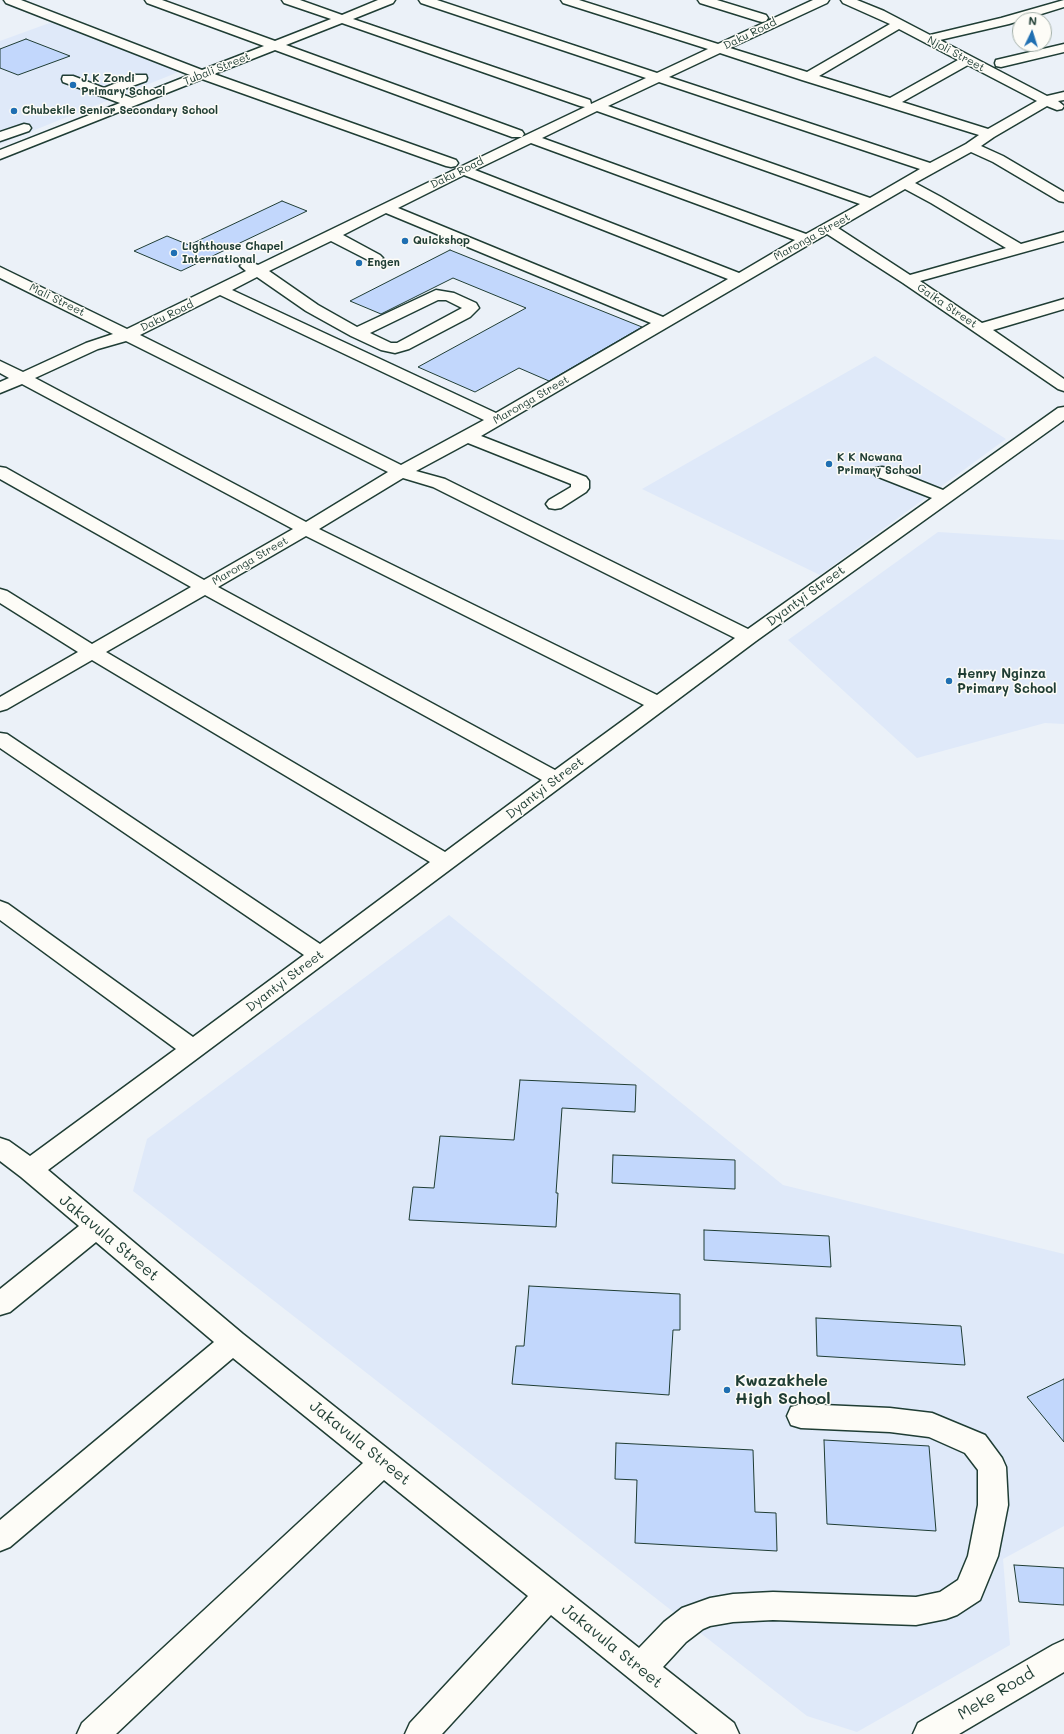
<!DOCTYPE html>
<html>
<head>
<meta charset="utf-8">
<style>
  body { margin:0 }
  #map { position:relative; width:1064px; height:1734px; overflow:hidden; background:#ebf1f8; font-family:Mali,sans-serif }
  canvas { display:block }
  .north { position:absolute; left:1012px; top:12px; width:40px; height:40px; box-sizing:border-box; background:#fdfcf7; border:1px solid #a4b0a9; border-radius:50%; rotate:4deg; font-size:11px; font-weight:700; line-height:16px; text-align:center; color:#1f3d34 }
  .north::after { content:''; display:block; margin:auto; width:14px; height:18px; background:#1f6fb2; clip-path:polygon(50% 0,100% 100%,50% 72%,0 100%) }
</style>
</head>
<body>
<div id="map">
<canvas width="1064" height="1734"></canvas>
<div class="north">N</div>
</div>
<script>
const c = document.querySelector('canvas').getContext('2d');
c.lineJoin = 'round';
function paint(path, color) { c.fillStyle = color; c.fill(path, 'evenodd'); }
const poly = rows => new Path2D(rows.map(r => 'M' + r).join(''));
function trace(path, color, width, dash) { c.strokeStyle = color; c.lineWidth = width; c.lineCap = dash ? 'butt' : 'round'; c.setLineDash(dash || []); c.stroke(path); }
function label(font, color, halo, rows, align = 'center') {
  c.font = font + ' Mali,sans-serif'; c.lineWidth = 3; c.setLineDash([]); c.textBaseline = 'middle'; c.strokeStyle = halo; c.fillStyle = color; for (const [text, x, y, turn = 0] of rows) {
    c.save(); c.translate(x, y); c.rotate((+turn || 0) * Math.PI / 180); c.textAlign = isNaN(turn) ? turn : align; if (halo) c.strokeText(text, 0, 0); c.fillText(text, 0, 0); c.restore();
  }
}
const built = poly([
  [55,21,181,71,0,144,0,41],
  [875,356,1006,439,820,575,642,489],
  [938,532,1064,540,1064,724,1045,723,917,758,788,640],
  [449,915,783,1185,1064,1254,1064,1526,1003,1559,1010,1645,857,1732,807,1716,133,1191,147,1139]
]);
const building = poly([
  [26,39,70,56,18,75,0,68,0,49,26,39],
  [282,201,307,211,181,271,134,251,167,236,189,245,282,201],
  [450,250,642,327,549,381,519,368,475,392,418,367,526,308,453,278,381,314,350,301,450,250],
  [520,1080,636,1085,635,1112,562,1108,556,1193,558,1193,556,1227,409,1220,413,1187,434,1188,440,1136,514,1140,520,1080],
  [613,1155,735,1160,735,1189,612,1183,613,1155],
  [704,1230,829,1236,831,1267,704,1260,704,1230],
  [529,1286,680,1294,680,1330,673,1330,669,1395,512,1384,516,1346,524,1346,529,1286],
  [816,1318,961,1326,965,1365,817,1356,816,1318],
  [1064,1379,1064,1442,1027,1397,1064,1379],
  [824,1440,929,1446,936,1531,827,1524,824,1440],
  [616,1443,753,1450,755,1512,776,1513,777,1551,635,1543,637,1480,615,1479,616,1443],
  [1014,1565,1064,1568,1064,1605,1019,1602,1014,1565]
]);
const minor = poly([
  [4,0,21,0,202,70,264,46,147,3,145,0,162,0,275,41,331,19,284,3,282,0,300,0,342,15,378,0,395,0,393,3,353,19,590,100,591,104,646,78,421,3,419,0,437,0,657,73,708,49,563,3,561,0,579,0,718,44,813,0,829,0,827,3,730,48,807,72,890,24,843,3,841,0,857,0,884,11,930,35,1001,18,1064,0,1064,7,1009,24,940,40,1047,96,1064,92,1064,100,1058,101,1064,106,1062,109,1057,110,1047,106,994,137,981,146,1003,156,1064,192,1064,202,1059,201,993,162,971,152,915,183,941,197,1021,244,1064,232,1064,241,920,281,982,323,1064,299,1064,309,993,330,1064,379,1064,391,1058,389,903,283,827,234,481,436,586,477,589,481,589,488,586,492,561,508,555,509,549,508,546,504,549,500,571,487,571,484,468,443,416,471,445,479,748,629,932,498,876,476,873,472,876,468,882,467,888,468,943,490,1058,408,1064,407,1064,420,756,641,48,1170,243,1334,639,1648,664,1622,682,1608,710,1598,733,1594,773,1592,916,1597,940,1592,958,1580,968,1556,978,1505,978,1470,965,1453,929,1437,890,1432,801,1428,791,1425,787,1416,791,1407,801,1404,890,1408,932,1413,985,1435,1002,1458,1006,1467,1008,1505,998,1556,980,1600,957,1615,946,1619,916,1625,773,1620,733,1622,710,1626,703,1629,686,1642,663,1667,734,1723,739,1734,698,1734,551,1615,442,1734,405,1734,410,1723,528,1596,384,1480,116,1734,77,1734,82,1723,363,1463,233,1358,10,1547,0,1551,0,1520,214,1342,96,1242,10,1312,0,1315,0,1289,79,1226,21,1177,0,1161,0,1138,9,1141,30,1156,176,1049,0,920,0,901,8,904,193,1037,304,955,0,748,0,733,7,734,320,944,430,862,92,660,7,709,0,711,0,697,78,652,0,603,0,589,7,591,92,644,191,587,0,479,0,467,6,468,204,580,293,529,22,384,0,393,0,382,9,378,0,373,0,361,23,372,86,343,113,334,0,278,0,267,127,329,246,271,240,266,243,263,248,261,258,265,522,137,512,137,275,50,214,74,456,160,458,163,456,166,451,167,446,166,202,79,0,159,0,150,120,103,63,82,62,79,63,76,73,76,104,88,136,75,146,75,147,78,146,81,116,92,132,98,190,75,6,3,4,0],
  [342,23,580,106,585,107,522,137,524,134,522,131,286,45,342,23],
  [899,29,958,60,890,98,819,76,899,29],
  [720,53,802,80,979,135,966,144,930,163,669,77,720,53],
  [968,65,1037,101,988,129,902,102,968,65],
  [659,82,920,169,870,198,608,106,659,82],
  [597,111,860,204,806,234,542,138,597,111],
  [531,143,795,240,739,273,475,170,531,143],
  [464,175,728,279,663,317,398,208,464,175],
  [905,189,931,203,1006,248,910,275,838,228,905,189],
  [386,213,651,323,496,413,232,290,257,277,306,311,351,336,381,350,395,353,409,349,470,317,479,308,476,303,454,293,436,290,357,327,318,305,269,271,331,241,370,261,375,263,380,261,383,258,380,255,343,235,386,213],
  [220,295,484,420,401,465,140,335,220,295],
  [438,300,446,300,462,308,397,343,391,343,370,333,438,300],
  [126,341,388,472,306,522,35,378,98,349,126,341],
  [403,478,433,487,735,638,657,695,319,529,403,478],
  [306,536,644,705,555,770,218,587,306,536],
  [205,595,542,780,445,852,106,652,205,595],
  [698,0,717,0,766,15,768,18,766,21,762,22,758,21,700,3,698,0],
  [1064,44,1064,52,1001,67,996,66,995,63,996,60,1064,44],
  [24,124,29,125,31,128,29,131,0,141,0,132,24,124],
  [1064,1640,1064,1672,959,1734,913,1734,918,1723,1053,1645,1064,1640]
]);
const markers = [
  [73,85,4,"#1f6fb2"],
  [14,111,4,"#1f6fb2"],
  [405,241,4,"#1f6fb2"],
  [174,253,4,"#1f6fb2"],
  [359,263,4,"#1f6fb2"],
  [829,464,4,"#1f6fb2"],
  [949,681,4,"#1f6fb2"],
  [727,1390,4,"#1f6fb2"]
];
const farStreetnames = [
  ["Daku Road",750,34,-26],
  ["Njoli Street",956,54,28],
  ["Tubali Street",217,69,-22],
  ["Daku Road",457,173,-26],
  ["Maronga Street",812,237,-29],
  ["Mali Street",57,300,26],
  ["Gaika Street",947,306,34],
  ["Daku Road",167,316,-26],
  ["Maronga Street",531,400,-30],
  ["Maronga Street",250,561,-30]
];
const farPoinames = [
  ["J K Zondi",81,79],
  ["Primary School",81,92],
  ["Chubekile Senior Secondary School",22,111],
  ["Quickshop",413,241],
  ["Lighthouse Chapel",182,247],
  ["International",182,260],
  ["Engen",367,263],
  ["K K Ncwana",837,458],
  ["Primary School",837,471]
];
const streetNames = [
  ["Dyantyi Street",806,596,-36],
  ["Dyantyi Street",545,788,-37],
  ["Dyantyi Street",285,981,-37]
];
const poiNames = [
  ["Henry Nginza",957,674],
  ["Primary School",957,689]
];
const nearStreetnames = [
  ["Jakavula Street",109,1238,40],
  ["Jakavula Street",360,1443,39],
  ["Jakavula Street",612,1646,39],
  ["Meke Road",996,1694,-31]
];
const nearPoinames = [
  ["Kwazakhele",735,1381],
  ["High School",735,1399]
];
paint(built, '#dfe9f9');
paint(building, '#c2d7fc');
trace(building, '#1f3d34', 1);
trace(minor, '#1f3d34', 3);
paint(minor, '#fdfcf7');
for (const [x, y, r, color] of markers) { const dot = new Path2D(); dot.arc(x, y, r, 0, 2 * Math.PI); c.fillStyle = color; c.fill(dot); trace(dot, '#fdfcf7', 1.5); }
label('11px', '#1f3d34', '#fdfcf7', farStreetnames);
label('bold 11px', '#1f3d34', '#fdfcf7', farPoinames, 'left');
label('13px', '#1f3d34', '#fdfcf7', streetNames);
label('bold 13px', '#1f3d34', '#fdfcf7', poiNames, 'left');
label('16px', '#1f3d34', '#fdfcf7', nearStreetnames);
label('bold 16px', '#1f3d34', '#fdfcf7', nearPoinames, 'left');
</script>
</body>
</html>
